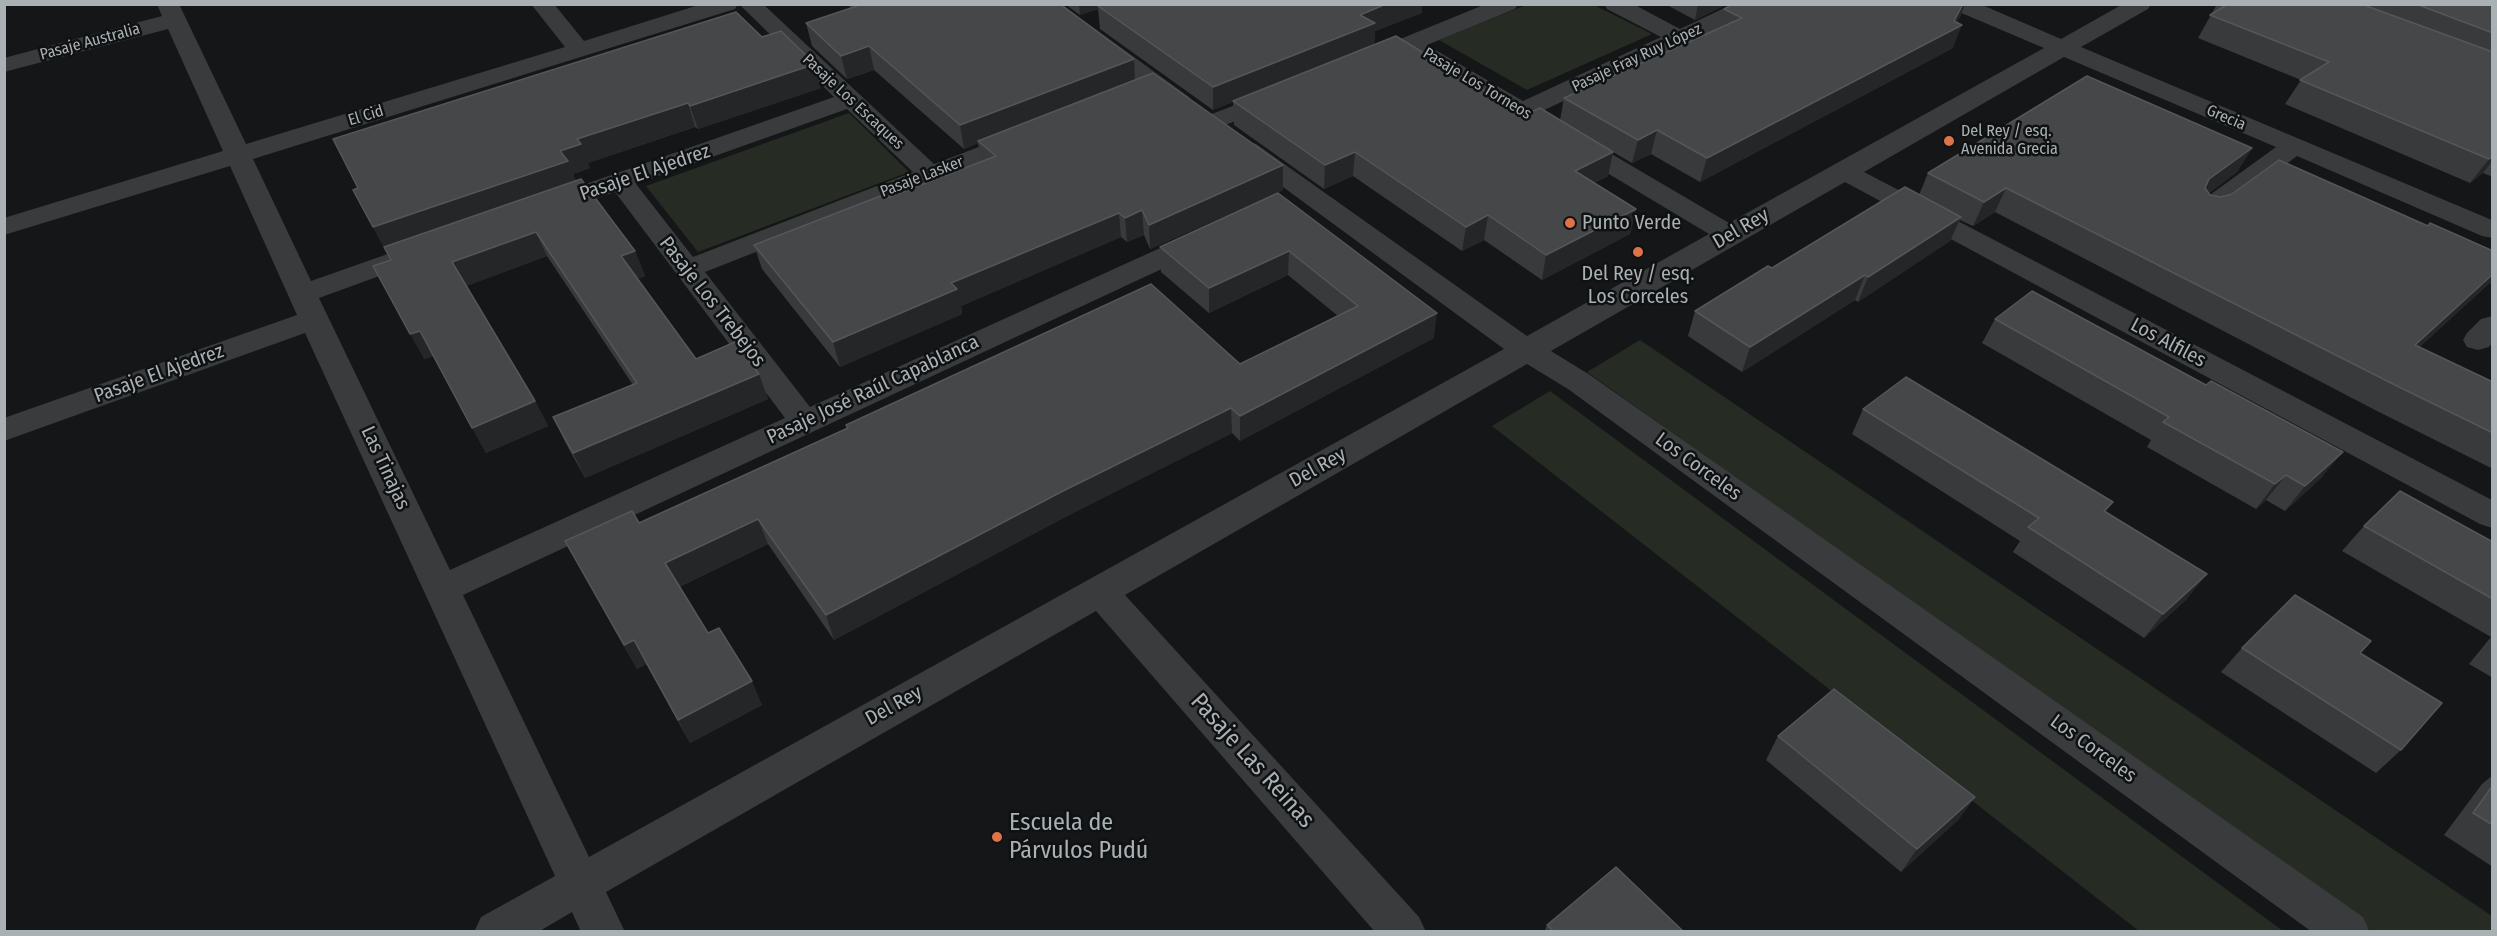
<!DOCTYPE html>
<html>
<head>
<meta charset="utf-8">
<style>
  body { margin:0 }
  #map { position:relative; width:2497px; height:936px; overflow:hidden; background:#151617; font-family:"Fira Sans Condensed",sans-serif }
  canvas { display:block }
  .frame { position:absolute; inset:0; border:6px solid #a9b1b5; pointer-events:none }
</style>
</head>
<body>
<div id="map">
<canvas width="2497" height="936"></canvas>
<div class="frame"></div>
</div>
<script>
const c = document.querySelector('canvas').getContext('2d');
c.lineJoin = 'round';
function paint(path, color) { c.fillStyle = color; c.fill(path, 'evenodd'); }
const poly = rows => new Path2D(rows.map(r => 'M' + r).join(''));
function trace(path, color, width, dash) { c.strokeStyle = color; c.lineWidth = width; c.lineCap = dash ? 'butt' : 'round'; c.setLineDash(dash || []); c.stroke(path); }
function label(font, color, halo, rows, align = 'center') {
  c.font = font + ' "Fira Sans Condensed",sans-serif'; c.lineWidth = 5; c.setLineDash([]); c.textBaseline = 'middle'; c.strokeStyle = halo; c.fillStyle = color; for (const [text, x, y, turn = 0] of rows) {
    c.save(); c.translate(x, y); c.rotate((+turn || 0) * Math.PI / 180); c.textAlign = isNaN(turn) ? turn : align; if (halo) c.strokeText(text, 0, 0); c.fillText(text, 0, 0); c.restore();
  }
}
const green = poly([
  [1526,5,1594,5,1652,34,1527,90,1439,40],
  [849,113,909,172,698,252,646,186],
  [1640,340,2492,916,2492,931,2372,931,1587,372],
  [1550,391,2283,931,2139,931,1492,426]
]);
const minor = poly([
  [157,4,179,4,246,144,565,47,531,4,554,4,584,41,702,4,738,4,735,9,253,159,311,281,416,244,426,247,430,253,426,259,319,298,450,570,785,418,615,192,550,214,540,212,537,206,540,200,834,97,739,4,763,4,934,164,1021,131,1030,134,1034,139,1030,144,705,272,810,407,1191,234,1201,232,1211,234,1215,240,1211,246,463,595,589,857,1504,349,1238,154,1234,149,1238,144,1247,141,1256,144,1527,336,1709,234,1407,53,1396,56,1388,54,1384,49,1388,44,1486,4,1518,4,1515,9,1427,45,1523,101,1661,37,1607,9,1604,4,1633,4,1680,29,1733,4,1763,4,1760,9,1540,112,1729,223,2044,48,1952,9,1949,4,1980,4,2061,39,2123,4,2151,4,2148,9,2081,47,2492,220,2492,238,2482,236,2297,156,2216,217,2206,219,2196,217,2192,211,2196,205,2276,147,2064,57,1864,172,2492,500,2492,528,2480,524,1845,182,1551,351,1590,375,2363,917,2370,932,2312,932,1568,389,1527,364,1125,595,1419,917,1426,932,1375,932,1096,611,606,892,625,932,581,932,572,912,538,932,474,932,481,917,555,876,305,333,4,441,4,418,297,315,230,166,4,235,4,218,223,151,168,29,4,72,4,58,162,16,157,4],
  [847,109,913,172,693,257,636,184,847,109],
  [1035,4,1061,4,1189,97,1192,102,1189,107,1180,109,1171,107,1035,4],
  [1275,90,1284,92,1287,97,1284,102,1210,131,1201,128,1197,123,1201,118,1275,90],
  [2492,316,2492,343,2489,347,2478,350,2467,347,2463,340,2467,333,2481,319,2492,316]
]);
const wall = poly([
  [847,4,1060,4,1134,59,1135,80,1283,165,1283,190,1150,249,1144,235,1127,242,1121,237,961,306,962,314,840,367,762,269,754,245,887,198,981,162,978,143,964,149,874,70,847,79,812,46,806,23,851,8],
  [1065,4,1422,4,1422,13,1375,31,1374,45,1525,115,1560,120,1564,98,1718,28,1724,9,1961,15,1957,22,1953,48,1700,182,1651,154,1632,163,1613,152,1608,176,1594,183,1636,209,1630,234,1542,280,1484,240,1462,251,1353,176,1324,189,1234,125,1233,102,1213,110,1100,29,1098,9,1080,15],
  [1665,4,1727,4,1695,20],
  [2217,4,2493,4,2493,177,2483,173,2470,183,2285,104,2301,80,2198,38],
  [762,37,821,88,698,129,695,127,588,163,590,168,573,174,576,181,635,251,645,276,637,279,696,359,759,374,768,399,585,478,565,442,553,417,633,385,547,256,466,286,535,401,548,426,486,453,433,356,424,359,391,260,353,190],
  [2252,148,2237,172,2209,193,2210,195,2428,226,2493,251,2493,280,2419,347,2493,382,2493,469,2375,410,1995,212,1973,226,1960,220,1950,241,1858,302,1855,300,1742,372,1688,336,1695,311,1772,268,1919,195,1928,173],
  [1278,193,1434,338,1240,441,1232,433,1067,516,834,640,768,544,679,587,708,633,762,705,690,743,646,664,637,669,565,541,639,523,847,428,846,425,1240,364,1338,316,1288,275,1209,313,1161,272,1160,247],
  [1995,319,2322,477,2285,511,2266,500,2256,509,2147,447,2151,440,1982,343],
  [1863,409,2107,512,2187,599,2144,638,2013,552,2020,541,1852,434],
  [2364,526,2493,542,2493,678,2469,664,2491,637,2342,551],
  [2242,648,2360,653,2401,750,2376,773,2221,672],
  [1778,736,1975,797,1958,820,1901,872,1766,760],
  [2493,775,2493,867,2444,835,2482,784],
  [1547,925,1684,932,1544,932]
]);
const shadedWall = poly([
  [1079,4,1112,4,1098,6,1098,9,1080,15],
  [1386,4,1422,4,1422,13,1375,31,1374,46,1233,101,1233,102,1213,110,1213,87,1360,15],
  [1698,4,1727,4,1695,20],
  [1963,4,1965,4,1961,15,1953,30,1962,25,1953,48,1700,182,1707,158,1954,21],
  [869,46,874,70,847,79,841,56],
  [1134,59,1135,82,978,141,978,143,964,149,960,125],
  [815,64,821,88,698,129,690,106],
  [688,103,695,127,588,163,590,168,573,174,578,185,387,252,373,227,560,151,577,139],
  [1657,130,1651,154,1632,163,1638,140],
  [2252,148,2237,172,2194,204,2209,179],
  [1355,152,1353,176,1324,189,1325,165],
  [1613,152,1608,176,1570,195,1575,171],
  [2493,156,2493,160,2483,173,2470,183,2489,159],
  [1283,165,1283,190,1150,249,1149,225],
  [2006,188,1995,212,1973,226,1984,202],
  [1636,209,1630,234,1542,280,1546,255],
  [1142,210,1144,235,1127,242,1125,218],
  [1119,213,1121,237,961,306,962,314,840,367,833,342,951,283],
  [1488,215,1484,240,1462,251,1466,227],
  [1961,217,1950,241,1858,302,1868,277],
  [536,232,547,256,464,287,452,262],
  [635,251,645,276,631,281,621,256],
  [1289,251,1288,275,1209,313,1209,288],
  [2493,274,2493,280,2490,283,2395,370,2415,345],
  [1865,275,1855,300,1742,372,1750,347],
  [1437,313,1434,338,1240,441,1240,416],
  [420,331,434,356,424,359,410,334],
  [759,374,768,399,585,478,573,453],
  [535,401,548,426,486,453,472,428],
  [1231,408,1232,433,1067,516,834,640,826,615,1063,491],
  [2343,452,2322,477,2285,511,2305,486],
  [2286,475,2266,500,2256,509,2275,484],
  [2113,502,2097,527,2104,511],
  [758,519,768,544,676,588,665,563],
  [2207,574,2187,599,2144,638,2163,614],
  [634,640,646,664,637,669,624,645],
  [752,681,762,705,690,743,678,720],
  [1975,797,1958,820,1901,872,1917,849]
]);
const building = poly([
  [863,4,1060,4,1134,59,960,125,869,46,841,56,806,23,863,4],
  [1102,4,1386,4,1360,15,1375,23,1213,87,1098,6,1102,4],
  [1733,4,1963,4,1954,21,1962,25,1707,158,1657,130,1638,140,1564,98,1742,18,1724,9,1733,4],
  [2228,4,2361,4,2493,52,2493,156,2489,159,2300,80,2329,62,2210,15,2228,4],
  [2416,4,2493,4,2493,33,2416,4],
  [736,12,762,37,781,31,815,64,690,106,688,103,577,139,581,144,560,151,568,161,373,227,353,190,358,188,333,139,736,12],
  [1396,36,1525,115,1540,108,1613,152,1575,171,1636,209,1546,255,1488,215,1466,227,1355,152,1325,165,1233,101,1396,36],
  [1153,73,1283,165,1149,225,1142,210,1125,218,1119,213,951,283,957,289,833,342,754,245,883,195,887,198,996,156,978,141,1153,73],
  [2087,76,2252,148,2209,179,2205,188,2210,195,2221,197,2232,194,2279,160,2428,226,2430,223,2493,251,2493,274,2415,345,2493,382,2493,433,2395,385,2006,188,1984,202,1928,173,2087,76],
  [581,179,635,251,621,256,696,359,735,342,759,374,573,453,553,417,637,383,536,232,452,262,535,401,472,428,420,331,410,334,373,266,391,260,384,247,581,179],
  [1905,187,1961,217,1868,277,1865,275,1750,347,1695,311,1768,266,1772,268,1905,187],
  [1278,193,1437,313,1240,416,1231,408,1063,491,826,615,758,519,665,563,708,633,719,628,752,681,678,720,634,640,624,645,565,541,632,511,639,523,848,428,846,425,1151,284,1240,364,1358,306,1289,251,1209,288,1160,247,1278,193],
  [2032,291,2206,385,2211,381,2343,452,2305,486,2286,475,2275,484,2163,422,2169,417,1995,319,2032,291],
  [1906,377,2113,502,2104,511,2207,574,2163,614,2028,527,2039,518,1863,409,1906,377],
  [2400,491,2493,542,2493,599,2364,526,2400,491],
  [2295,595,2371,641,2360,653,2442,703,2401,750,2242,648,2295,595],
  [1834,689,1975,797,1917,849,1778,736,1834,689],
  [2493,785,2493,825,2473,813,2493,785],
  [1616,867,1684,932,1554,932,1547,925,1616,867]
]);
const markers = [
  [1949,141,6,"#dd7346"],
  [1570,223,6,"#dd7346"],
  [1638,252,6,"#dd7346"],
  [997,837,6,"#dd7346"]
];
const farStreetnames = [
  ["Pasaje Australia",90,42,-15],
  ["Pasaje Fray Ruy López",1637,58,-25],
  ["Pasaje Los Torneos",1477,84,31],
  ["Pasaje Los Escaques",853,102,43],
  ["El Cid",366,116,-17],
  ["Grecia",2226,118,23],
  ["Pasaje Lasker",922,177,-21]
];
const farPoinames = [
  ["Del Rey / esq.",1961,132],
  ["Avenida Grecia",1961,150]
];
const streetNames = [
  ["Pasaje El Ajedrez",645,173,-19],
  ["Del Rey",1741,229,-30],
  ["Pasaje Los Trebejos",712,302,52],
  ["Los Alfiles",2168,343,28],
  ["Pasaje El Ajedrez",159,374,-20],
  ["Pasaje José Raúl Capablanca",873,390,-25],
  ["Los Corceles",1698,467,36],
  ["Las Tinajas",385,468,65],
  ["Del Rey",1318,468,-29],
  ["Del Rey",894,706,-29],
  ["Los Corceles",2093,749,36]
];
const poiNames = [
  ["Punto Verde",1582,223],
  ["Del Rey / esq.",1638,274,"center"],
  ["Los Corceles",1638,297,"center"]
];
const nearStreetnames = [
  ["Pasaje Las Reinas",1252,761,48]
];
const nearPoinames = [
  ["Escuela de",1009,823],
  ["Párvulos Pudú",1009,851]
];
paint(green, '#262b24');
paint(minor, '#393b3d');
paint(wall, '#383a3c');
paint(shadedWall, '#252628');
paint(building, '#454749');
trace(building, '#54575a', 1.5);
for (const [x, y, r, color] of markers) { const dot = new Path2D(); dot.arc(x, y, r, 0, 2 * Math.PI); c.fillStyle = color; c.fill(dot); trace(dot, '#101112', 2); }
label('16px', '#a9b1b5', '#101112', farStreetnames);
label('16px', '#a9b1b5', '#101112', farPoinames, 'left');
label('20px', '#a9b1b5', '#101112', streetNames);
label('20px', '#a9b1b5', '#101112', poiNames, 'left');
label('24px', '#a9b1b5', '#101112', nearStreetnames);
label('24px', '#a9b1b5', '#101112', nearPoinames, 'left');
</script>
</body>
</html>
